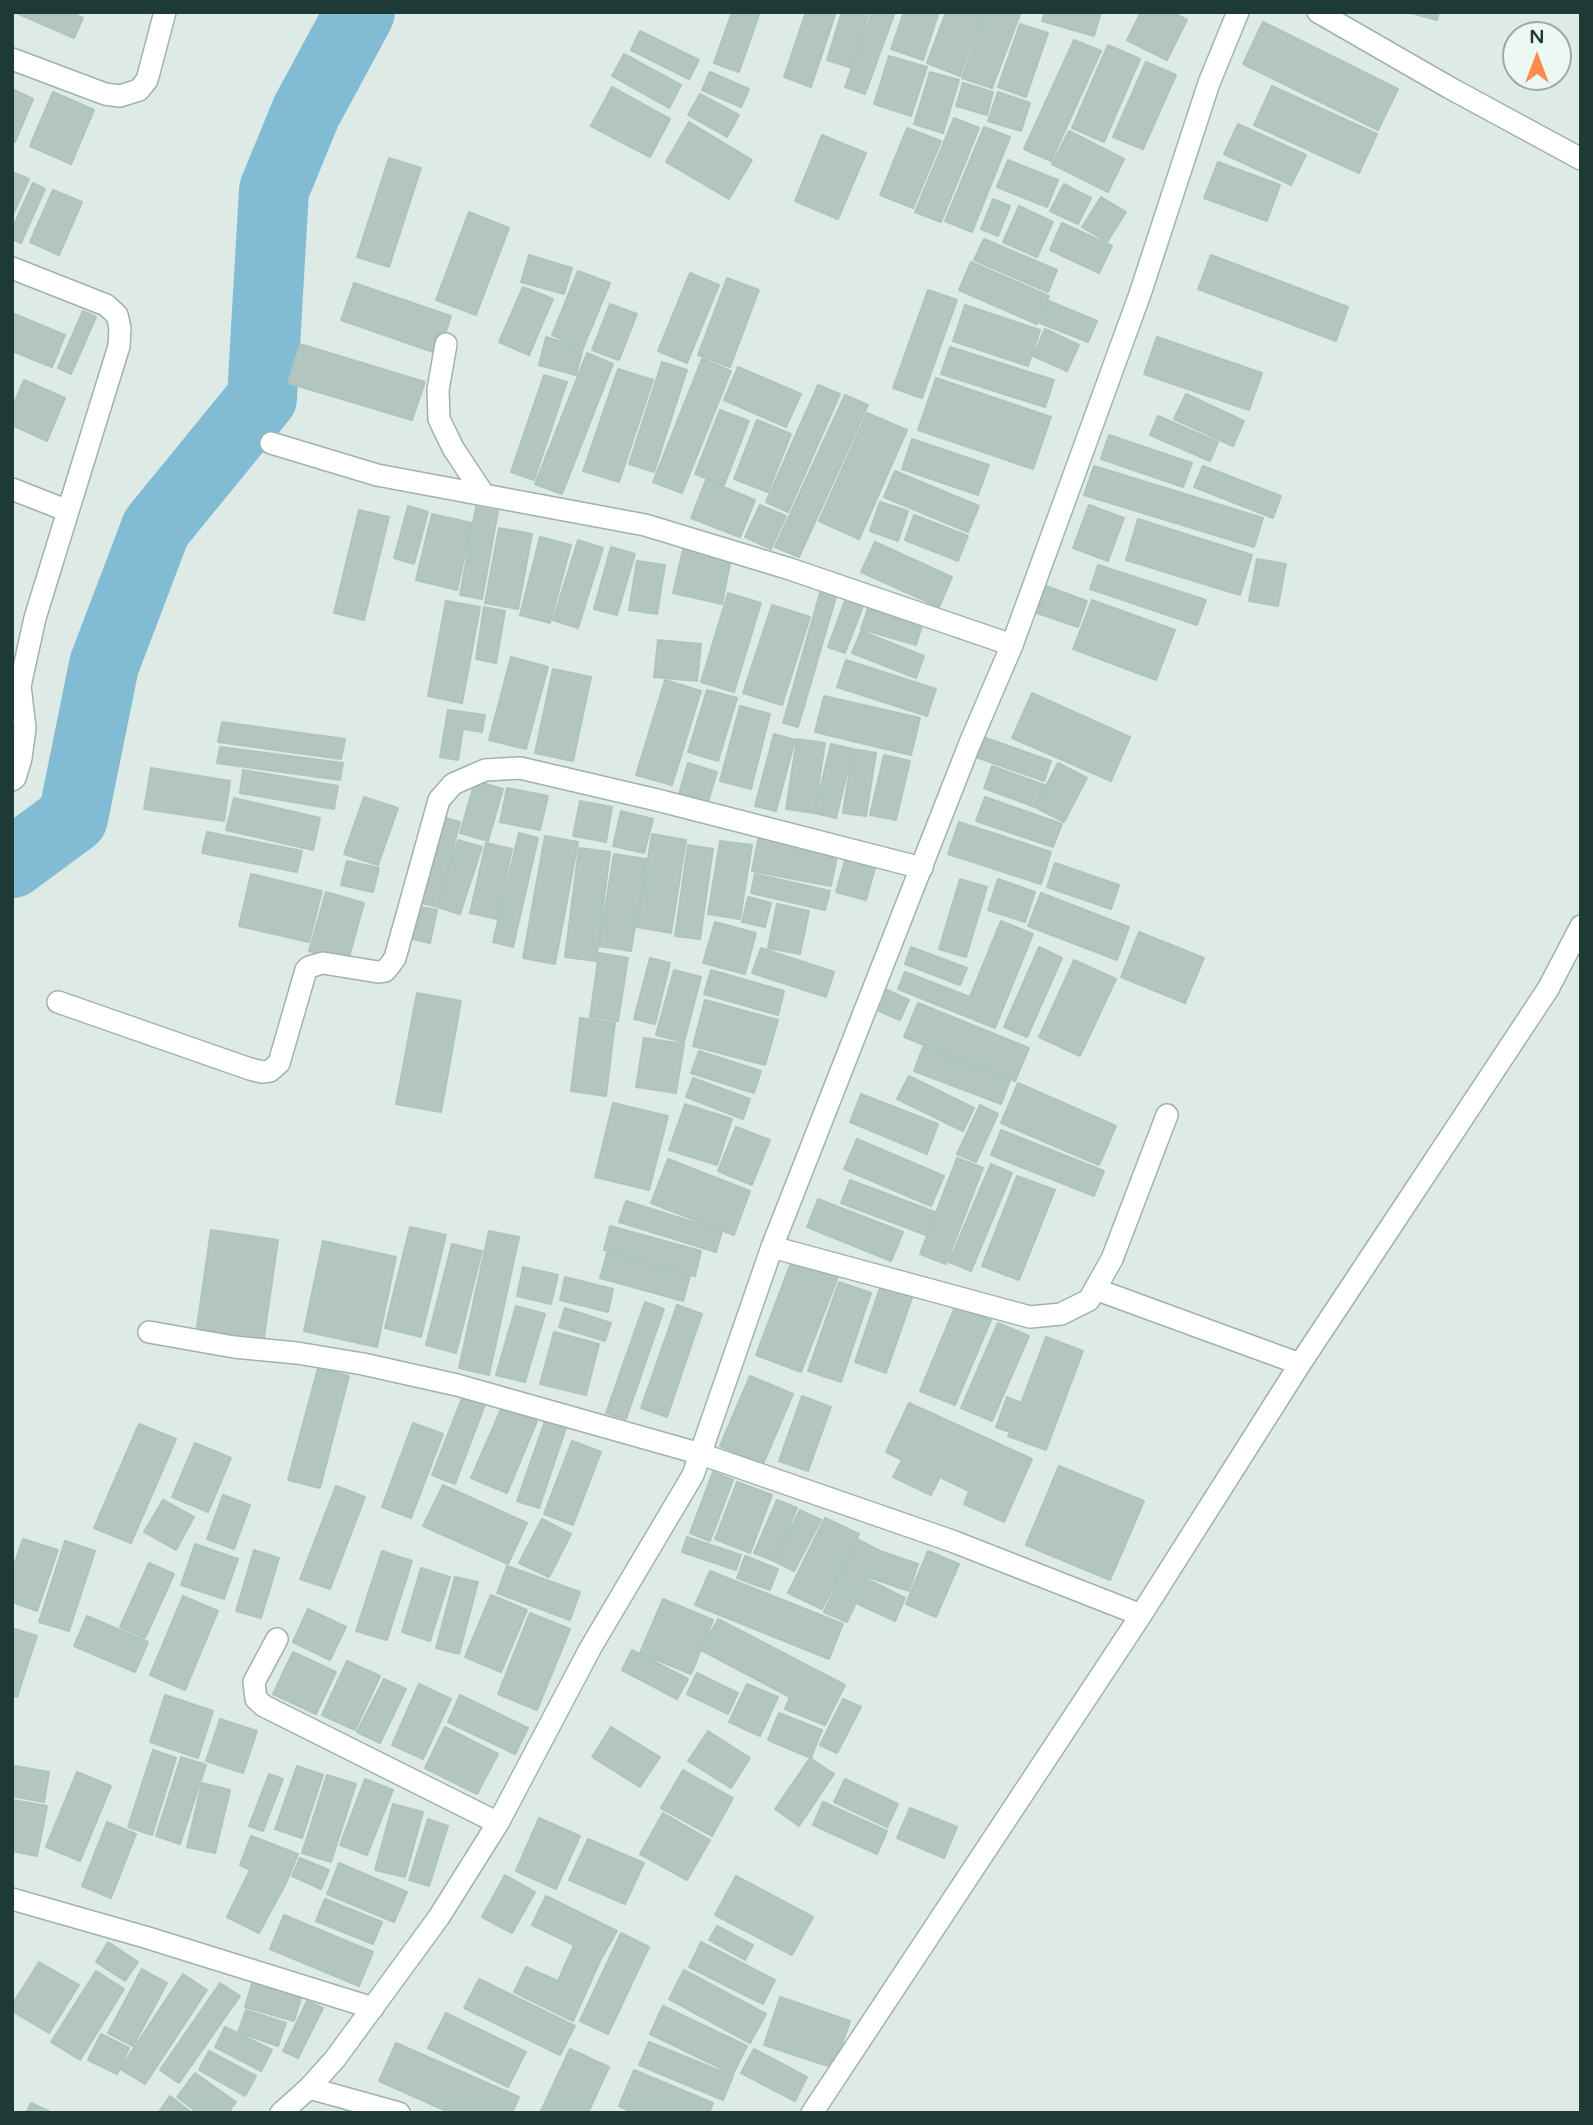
<!DOCTYPE html>
<html>
<head>
<meta charset="utf-8">
<style>
  body { margin:0 }
  #map { position:relative; width:1593px; height:2125px; overflow:hidden; background:#ddeae6; font-family:"Varela Round",sans-serif }
  canvas { display:block }
  .frame { position:absolute; inset:0; border:14px solid #1e3a36; pointer-events:none }
  .north { position:absolute; left:1502px; top:21px; width:70px; height:70px; box-sizing:border-box; background:#edf7f3; border:2px solid #9aaba7; border-radius:50%; rotate:0deg; font-size:19px; font-weight:700; line-height:28px; text-align:center; color:#1e3a36 }
  .north::after { content:''; display:block; margin:auto; width:24px; height:32px; background:#fb8c4b; clip-path:polygon(50% 0,100% 100%,50% 72%,0 100%) }
</style>
</head>
<body>
<div id="map">
<canvas width="1593" height="2125"></canvas>
<div class="frame"></div>
<div class="north">N</div>
</div>
<script>
const c = document.querySelector('canvas').getContext('2d');
c.lineJoin = 'round';
const poly = rows => new Path2D(rows.map(r => 'M' + r).join(''));
function trace(path, color, width, dash) { c.strokeStyle = color; c.lineWidth = width; c.lineCap = dash ? 'butt' : 'round'; c.setLineDash(dash || []); c.stroke(path); }
function paint(path, color) { c.fillStyle = color; c.fill(path, 'evenodd'); }
const river = poly([
  [12,863,73,818,104,665,156,528,262,398,274,190,306,112,360,12]
]);
const building = poly([
  [14,12,69,12,83,18,74,38,14,12],
  [732,12,760,12,739,72,714,63,732,12],
  [806,12,836,12,811,87,784,77,806,12],
  [842,12,869,12,852,68,827,60,842,12],
  [872,12,895,12,865,94,845,87,872,12],
  [904,12,939,12,923,60,891,49,904,12],
  [946,12,984,12,960,76,927,63,946,12],
  [986,12,1021,12,992,88,962,78,986,12],
  [1045,12,1101,12,1094,36,1042,21,1045,12],
  [1141,12,1172,12,1187,20,1167,60,1127,40,1141,12],
  [1408,12,1439,12,1437,20,1408,12],
  [1263,22,1398,89,1378,130,1243,64,1263,22],
  [1020,24,1048,33,1026,97,998,87,1020,24],
  [640,31,699,60,689,79,631,50,640,31],
  [1074,40,1101,51,1051,161,1024,149,1074,40],
  [1108,45,1140,59,1104,142,1072,128,1108,45],
  [624,54,681,85,669,108,612,76,624,54],
  [889,56,927,67,911,116,874,104,889,56],
  [1146,62,1176,75,1143,149,1113,137,1146,62],
  [710,72,749,89,741,107,702,90,710,72],
  [930,72,959,80,943,133,914,124,930,72],
  [963,83,993,92,987,115,956,106,963,83],
  [1272,86,1377,134,1359,173,1254,125,1272,86],
  [612,87,670,119,650,157,591,126,612,87],
  [12,89,33,99,15,142,12,141,12,89],
  [53,92,94,110,71,164,30,146,53,92],
  [998,92,1030,103,1021,131,988,121,998,92],
  [700,94,739,115,727,137,688,115,700,94],
  [954,118,979,128,941,222,915,212,954,118],
  [689,122,752,160,729,199,666,162,689,122],
  [1238,124,1306,155,1291,185,1224,154,1238,124],
  [984,127,1010,137,972,232,945,221,984,127],
  [907,128,941,141,913,208,880,195,907,128],
  [1069,131,1124,159,1108,192,1052,164,1069,131],
  [822,135,866,153,838,219,795,201,822,135],
  [389,158,421,168,389,267,357,257,389,158],
  [1008,160,1058,180,1047,207,997,187,1008,160],
  [1218,162,1280,185,1267,221,1204,198,1218,162],
  [12,172,29,179,12,217,12,172],
  [33,183,45,189,21,243,12,239,12,229,33,183],
  [1064,184,1091,198,1078,224,1050,211,1064,184],
  [53,190,82,202,59,255,30,242,53,190],
  [1101,197,1126,212,1107,242,1082,227,1101,197],
  [993,199,1010,206,998,236,981,229,993,199],
  [1019,206,1053,222,1037,257,1003,242,1019,206],
  [469,212,509,228,476,315,436,300,469,212],
  [1062,223,1112,246,1099,273,1050,250,1062,223],
  [984,239,1057,270,1048,292,974,260,984,239],
  [529,255,572,268,564,294,521,282,529,255],
  [1211,255,1348,307,1336,341,1198,289,1211,255],
  [971,262,1049,296,1037,324,959,290,971,262],
  [578,271,610,283,583,348,552,335,578,271],
  [690,273,719,285,687,363,658,351,690,273],
  [727,278,759,290,730,367,698,355,727,278],
  [354,283,451,316,439,354,341,320,354,283],
  [523,287,553,299,529,355,499,342,523,287],
  [928,290,957,300,922,398,893,388,928,290],
  [1049,301,1097,321,1088,342,1040,323,1049,301],
  [610,304,637,314,619,360,592,350,610,304],
  [965,305,1040,330,1028,366,953,341,965,305],
  [83,311,96,317,71,374,58,368,83,311],
  [12,313,65,335,52,367,12,351,12,313],
  [1045,329,1079,345,1067,371,1033,356,1045,329],
  [546,337,583,348,576,375,539,365,546,337],
  [1157,337,1262,373,1249,410,1144,374,1157,337],
  [300,344,425,382,412,420,288,383,300,344],
  [950,347,1054,380,1045,407,941,374,950,347],
  [587,353,613,364,562,494,535,484,587,353],
  [702,359,731,371,682,493,653,482,702,359],
  [662,362,687,370,654,472,629,464,662,362],
  [738,367,801,394,786,427,724,400,738,367],
  [618,369,653,380,619,482,583,471,618,369],
  [544,375,567,382,534,480,511,472,544,375],
  [936,378,1051,417,1033,469,918,430,936,378],
  [24,380,65,398,47,441,12,425,12,408,24,380],
  [818,385,840,394,788,512,766,502,818,385],
  [1186,394,1244,421,1233,446,1174,419,1186,394],
  [845,395,868,405,799,557,775,547,845,395],
  [720,410,749,421,724,485,695,474,720,410],
  [867,413,907,430,859,539,819,521,867,413],
  [1158,416,1218,442,1210,461,1150,435,1158,416],
  [757,420,791,434,768,492,734,479,757,420],
  [1109,435,1192,463,1183,487,1101,459,1109,435],
  [912,439,989,465,978,495,902,469,912,439],
  [1094,466,1263,518,1254,547,1084,495,1094,466],
  [1203,466,1281,496,1273,518,1194,487,1203,466],
  [895,471,979,506,968,532,884,497,895,471],
  [706,480,755,500,740,537,691,518,706,480],
  [880,502,908,511,898,541,870,531,880,502],
  [760,505,786,516,771,549,745,537,760,505],
  [1089,505,1124,518,1108,561,1073,548,1089,505],
  [408,506,428,512,414,564,394,558,408,506],
  [476,507,498,511,482,599,460,595,476,507],
  [359,510,389,517,364,620,334,613,359,510],
  [432,514,472,523,457,590,416,580,432,514],
  [914,515,968,536,958,561,905,540,914,515],
  [1138,519,1252,555,1240,595,1126,560,1138,519],
  [499,528,532,534,518,609,485,603,499,528],
  [540,537,571,545,550,623,520,615,540,537],
  [578,540,603,548,578,628,553,620,578,540],
  [875,542,952,577,939,607,861,572,875,542],
  [611,547,635,554,617,615,594,609,611,547],
  [683,549,731,559,722,604,673,593,683,549],
  [1257,559,1286,564,1278,606,1249,601,1257,559],
  [637,561,665,565,657,614,629,610,637,561],
  [1098,565,1206,600,1197,625,1090,589,1098,565],
  [822,586,838,590,798,727,783,723,822,586],
  [1046,586,1087,601,1078,627,1037,613,1046,586],
  [728,593,761,603,734,692,701,682,728,593],
  [847,595,865,601,845,653,828,647,847,595],
  [1092,600,1175,630,1156,680,1073,649,1092,600],
  [446,601,480,607,462,703,428,696,446,601],
  [870,602,924,619,916,645,861,629,870,602],
  [772,605,810,617,782,705,743,693,772,605],
  [484,607,505,611,496,663,476,659,484,607],
  [861,631,924,656,916,678,852,653,861,631],
  [658,640,701,644,697,681,654,677,658,640],
  [511,657,548,667,526,749,489,740,511,657],
  [846,660,936,689,927,716,837,687,846,660],
  [553,669,591,677,573,761,535,753,553,669],
  [665,680,701,691,672,785,636,775,665,680],
  [707,690,737,698,718,761,688,752,707,690],
  [1032,693,1130,737,1111,781,1012,738,1032,693],
  [824,696,920,718,911,755,815,732,824,696],
  [740,706,770,714,751,789,720,781,740,706],
  [448,710,485,715,482,732,463,729,458,760,440,757,448,710],
  [222,722,345,739,341,759,218,742,222,722],
  [774,734,795,740,776,811,755,806,774,734],
  [980,736,1051,761,1044,781,973,756,980,736],
  [797,739,825,743,814,813,786,809,797,739],
  [831,744,853,749,836,818,814,813,831,744],
  [220,747,343,763,340,780,217,763,220,747],
  [853,749,876,753,866,816,843,813,853,749],
  [884,755,910,761,896,820,870,815,884,755],
  [688,763,717,772,708,802,679,794,688,763],
  [1058,763,1087,778,1064,822,1035,807,1058,763],
  [992,766,1044,785,1035,807,984,788,992,766],
  [151,768,230,781,224,821,144,809,151,768],
  [243,770,338,786,334,809,240,793,243,770],
  [475,781,503,789,488,841,460,833,475,781],
  [507,788,548,796,540,830,500,822,507,788],
  [364,797,398,808,378,865,344,854,364,797],
  [985,797,1062,824,1053,847,976,821,985,797],
  [234,798,320,818,313,850,226,830,234,798],
  [580,801,612,807,606,842,573,836,580,801],
  [621,811,653,819,644,853,613,846,621,811],
  [436,815,460,822,437,907,414,901,436,815],
  [959,822,1051,852,1041,884,948,854,959,822],
  [207,832,302,851,297,872,202,853,207,832],
  [519,833,538,838,513,947,493,942,519,833],
  [652,834,686,840,671,933,637,927,652,834],
  [759,835,838,851,831,886,752,871,759,835],
  [545,836,578,842,555,964,523,958,545,836],
  [458,840,482,847,460,914,437,907,458,840],
  [720,841,752,845,740,919,708,914,720,841],
  [486,843,512,849,497,919,470,913,486,843],
  [688,845,713,849,700,939,675,936,688,845],
  [579,848,610,852,596,961,565,957,579,848],
  [847,853,877,861,866,900,836,892,847,853],
  [614,854,646,859,631,951,599,946,614,854],
  [347,861,379,868,373,892,341,885,347,861],
  [1055,863,1119,885,1111,909,1047,887,1055,863],
  [251,874,322,891,309,942,239,926,251,874],
  [755,874,830,891,825,910,751,893,755,874],
  [960,879,987,887,966,957,939,949,960,879],
  [998,879,1035,892,1025,922,988,910,998,879],
  [326,892,364,903,348,961,309,951,326,892],
  [1041,893,1129,927,1117,960,1028,926,1041,893],
  [748,897,771,903,765,927,742,922,748,897],
  [777,904,809,911,800,954,768,948,777,904],
  [410,905,437,910,430,943,403,937,410,905],
  [1001,921,1033,934,995,1028,898,989,905,972,970,997,1001,921],
  [715,922,756,933,745,974,703,963,715,922],
  [1139,932,1204,958,1185,1003,1121,977,1139,932],
  [911,947,967,968,960,985,905,964,911,947],
  [1039,947,1062,958,1027,1037,1004,1027,1039,947],
  [761,948,834,972,826,997,752,973,761,948],
  [599,953,628,958,618,1021,590,1017,599,953],
  [650,958,670,963,655,1024,634,1019,650,958],
  [1074,960,1116,979,1080,1056,1039,1037,1074,960],
  [674,970,701,977,684,1042,656,1035,674,970],
  [711,970,784,991,778,1015,704,994,711,970],
  [887,990,909,1000,900,1020,879,1011,887,990],
  [417,993,461,1001,441,1112,396,1104,417,993],
  [705,1000,778,1020,765,1065,693,1046,705,1000],
  [918,1003,1029,1048,1015,1081,904,1037,918,1003],
  [580,1018,615,1023,606,1096,571,1091,580,1018],
  [644,1038,684,1044,676,1093,636,1087,644,1038],
  [923,1047,1010,1081,1001,1104,914,1071,923,1047],
  [699,1051,761,1071,754,1093,691,1073,699,1051],
  [909,1076,974,1108,963,1131,897,1099,909,1076],
  [693,1078,750,1099,743,1119,686,1097,693,1078],
  [1018,1083,1116,1126,1099,1165,1001,1123,1018,1083],
  [861,1094,938,1124,927,1154,850,1122,861,1094],
  [613,1103,668,1116,649,1190,595,1177,613,1103],
  [685,1104,732,1119,717,1165,669,1150,685,1104],
  [980,1105,998,1114,976,1162,957,1154,980,1105],
  [736,1127,770,1140,752,1185,718,1171,736,1127],
  [1001,1130,1104,1171,1094,1196,991,1155,1001,1130],
  [857,1139,944,1176,931,1206,844,1169,857,1139],
  [957,1158,983,1168,946,1264,920,1254,957,1158],
  [668,1159,750,1191,734,1235,651,1203,668,1159],
  [991,1164,1012,1173,971,1271,949,1262,991,1164],
  [1017,1176,1055,1190,1019,1280,982,1266,1017,1176],
  [850,1180,935,1212,926,1235,841,1203,850,1180],
  [818,1199,903,1232,891,1261,807,1227,818,1199],
  [626,1201,722,1231,716,1252,619,1222,626,1201],
  [610,1226,701,1251,695,1276,604,1250,610,1226],
  [410,1227,446,1235,421,1337,385,1328,410,1227],
  [211,1230,278,1240,263,1344,196,1334,211,1230],
  [489,1231,519,1237,489,1375,459,1368,489,1231],
  [323,1241,396,1257,377,1347,304,1331,323,1241],
  [452,1244,482,1251,456,1353,426,1345,452,1244],
  [607,1253,690,1276,683,1301,600,1278,607,1253],
  [792,1260,838,1277,801,1372,756,1355,792,1260],
  [523,1267,558,1275,551,1304,517,1296,523,1267],
  [565,1277,613,1289,608,1312,560,1300,565,1277],
  [839,1282,871,1293,841,1382,808,1371,839,1282],
  [882,1282,914,1292,886,1373,855,1362,882,1282],
  [645,1302,664,1309,626,1419,606,1413,645,1302],
  [677,1305,702,1314,667,1417,641,1408,677,1305],
  [956,1305,991,1320,955,1405,920,1391,956,1305],
  [516,1306,545,1314,525,1382,496,1375,516,1306],
  [565,1308,611,1323,605,1341,559,1327,565,1308],
  [998,1323,1029,1336,992,1421,961,1408,998,1323],
  [554,1332,599,1344,586,1395,540,1384,554,1332],
  [1046,1337,1083,1351,1046,1450,1008,1436,1010,1432,996,1427,1007,1397,1021,1403,1046,1337],
  [318,1368,349,1376,320,1488,288,1480,318,1368],
  [750,1376,793,1394,763,1464,720,1446,750,1376],
  [464,1393,486,1402,455,1484,432,1475,464,1393],
  [802,1396,831,1407,808,1471,779,1461,802,1396],
  [909,1403,1032,1459,1004,1522,964,1504,969,1491,940,1477,931,1495,893,1477,902,1460,886,1452,909,1403],
  [502,1407,537,1421,507,1493,471,1478,502,1407],
  [545,1421,566,1428,539,1508,517,1501,545,1421],
  [413,1423,443,1434,411,1518,382,1507,413,1423],
  [139,1424,176,1439,131,1543,94,1528,139,1424],
  [572,1441,601,1452,573,1525,544,1514,572,1441],
  [195,1443,231,1458,208,1512,172,1497,195,1443],
  [1059,1466,1144,1501,1110,1580,1026,1545,1059,1466],
  [713,1472,733,1480,710,1541,690,1533,713,1472],
  [737,1482,772,1495,750,1553,715,1539,737,1482],
  [443,1485,527,1523,508,1564,423,1526,443,1485],
  [336,1486,365,1497,330,1589,300,1579,336,1486],
  [223,1495,250,1505,234,1549,207,1539,223,1495],
  [163,1500,194,1517,176,1550,144,1532,163,1500],
  [777,1500,797,1508,774,1561,754,1553,777,1500],
  [800,1510,821,1520,794,1571,774,1561,800,1510],
  [825,1518,859,1534,822,1609,788,1593,825,1518],
  [542,1519,571,1534,549,1577,519,1563,542,1519],
  [687,1537,741,1555,736,1570,682,1552,687,1537],
  [23,1539,58,1550,37,1611,12,1602,12,1571,23,1539],
  [857,1539,880,1551,918,1564,909,1591,868,1577,847,1622,824,1612,857,1539],
  [65,1541,95,1551,69,1631,39,1622,65,1541],
  [195,1544,238,1559,224,1599,181,1585,195,1544],
  [254,1550,279,1558,261,1618,236,1611,254,1550],
  [382,1551,412,1561,387,1640,356,1631,382,1551],
  [928,1551,959,1564,936,1617,906,1604,928,1551],
  [745,1556,778,1569,770,1590,737,1578,745,1556],
  [149,1563,174,1574,145,1638,120,1627,149,1563],
  [507,1566,580,1592,570,1620,497,1593,507,1566],
  [421,1568,450,1577,430,1641,402,1632,421,1568],
  [710,1571,843,1624,829,1659,695,1605,710,1571],
  [455,1577,478,1582,459,1654,436,1648,455,1577],
  [869,1580,905,1598,895,1621,858,1604,869,1580],
  [491,1595,527,1610,501,1672,465,1657,491,1595],
  [183,1596,218,1611,185,1690,150,1675,183,1596],
  [663,1599,713,1620,691,1674,640,1653,663,1599],
  [308,1609,346,1627,330,1660,293,1642,308,1609],
  [530,1613,570,1629,537,1710,498,1694,530,1613],
  [87,1616,148,1642,135,1672,74,1646,87,1616],
  [718,1619,845,1685,825,1725,785,1709,790,1697,701,1650,718,1619],
  [12,1628,37,1636,17,1697,12,1695,12,1628],
  [632,1650,688,1679,677,1699,622,1670,632,1650],
  [293,1652,336,1672,316,1714,273,1694,293,1652],
  [347,1661,380,1676,355,1730,322,1715,347,1661],
  [697,1673,738,1693,728,1714,687,1694,697,1673],
  [384,1679,406,1689,380,1743,357,1732,384,1679],
  [419,1684,451,1699,423,1759,392,1745,419,1684],
  [747,1684,778,1697,760,1736,729,1722,747,1684],
  [165,1695,213,1711,198,1758,150,1742,165,1695],
  [460,1695,528,1728,515,1754,448,1722,460,1695],
  [843,1699,861,1707,837,1753,820,1745,843,1699],
  [779,1713,822,1730,811,1758,768,1740,779,1713],
  [220,1719,257,1731,243,1773,206,1761,220,1719],
  [445,1727,498,1754,477,1794,425,1768,445,1727],
  [611,1727,660,1757,640,1787,592,1757,611,1727],
  [708,1731,750,1758,731,1788,688,1761,708,1731],
  [153,1750,176,1758,152,1835,128,1827,153,1750],
  [181,1757,206,1765,180,1844,156,1836,181,1757],
  [810,1758,834,1774,799,1826,775,1809,810,1758],
  [15,1766,49,1772,44,1802,12,1796,15,1766],
  [297,1766,323,1775,302,1838,275,1829,297,1766],
  [683,1770,733,1798,712,1836,661,1808,683,1770],
  [77,1772,111,1786,80,1861,46,1847,77,1772],
  [269,1774,283,1779,263,1831,249,1826,269,1774],
  [327,1775,356,1784,331,1862,302,1853,327,1775],
  [365,1779,393,1790,367,1855,340,1845,365,1779],
  [845,1779,898,1804,887,1827,834,1802,845,1779],
  [202,1783,230,1790,215,1853,187,1847,202,1783],
  [13,1800,47,1806,37,1856,12,1851,13,1800],
  [823,1802,887,1831,877,1854,813,1825,823,1802],
  [393,1804,423,1812,405,1877,375,1870,393,1804],
  [910,1808,957,1827,944,1858,897,1838,910,1808],
  [663,1813,710,1840,687,1880,640,1854,663,1813],
  [539,1818,580,1836,556,1889,516,1871,539,1818],
  [428,1819,448,1826,429,1886,409,1880,428,1819],
  [107,1822,136,1834,111,1898,82,1886,107,1822],
  [251,1836,298,1854,286,1883,259,1933,227,1917,250,1870,240,1865,251,1836],
  [588,1839,644,1863,625,1904,569,1880,588,1839],
  [300,1858,329,1870,321,1889,292,1876,300,1858],
  [339,1863,407,1892,394,1922,327,1894,339,1863],
  [505,1875,535,1892,512,1933,482,1917,505,1875],
  [736,1876,813,1917,792,1955,715,1915,736,1876],
  [546,1896,617,1931,601,1959,573,2021,514,1992,526,1967,558,1981,574,1945,532,1925,546,1896],
  [325,1899,382,1922,373,1944,316,1921,325,1899],
  [284,1915,373,1952,359,1986,270,1949,284,1915],
  [717,1926,753,1945,745,1960,709,1940,717,1926],
  [621,1933,649,1947,608,2034,580,2021,621,1933],
  [108,1942,138,1962,125,1981,96,1962,108,1942],
  [701,1942,775,1980,763,2004,689,1967,701,1942],
  [39,1962,79,1985,49,2033,12,2011,12,2005,39,1962],
  [142,1969,167,1983,133,2046,108,2033,142,1969],
  [684,1970,766,2014,750,2043,669,1999,684,1970],
  [96,1971,124,1989,80,2060,51,2042,96,1971],
  [183,1974,207,1990,145,2084,120,2069,183,1974],
  [479,1979,575,2026,560,2055,464,2008,479,1979],
  [253,1980,302,1995,294,2021,245,2007,253,1980],
  [220,1983,240,1996,179,2083,160,2070,220,1983],
  [780,1997,850,2021,834,2068,764,2045,780,1997],
  [307,2001,323,2008,298,2058,283,2051,307,2001],
  [663,2006,747,2046,733,2074,650,2034,663,2006],
  [246,2010,286,2023,278,2046,238,2032,246,2010],
  [446,2013,526,2052,508,2087,428,2048,446,2013],
  [225,2027,272,2050,261,2071,215,2047,225,2027],
  [101,2034,129,2048,117,2074,88,2060,101,2034],
  [649,2042,733,2076,723,2100,639,2065,649,2042],
  [396,2043,519,2097,512,2113,451,2113,379,2081,396,2043],
  [570,2049,609,2067,588,2113,540,2113,570,2049],
  [754,2049,807,2077,795,2101,741,2073,754,2049],
  [209,2051,256,2076,245,2096,199,2070,209,2051],
  [634,2070,713,2103,709,2113,634,2113,619,2106,634,2070],
  [195,2073,236,2102,228,2113,198,2113,177,2097,195,2073],
  [170,2096,192,2113,158,2113,170,2096],
  [31,2103,53,2113,26,2113,31,2103]
]);
const street = poly([
  [1318,12,1450,88,1581,159],
  [12,59,105,94,120,96,139,90,147,80,165,12],
  [12,268,106,305,117,315,120,328,119,346,35,618,20,686,25,728,21,758,15,778,12,780],
  [446,344,438,390,439,419,453,448,484,495],
  [271,443,377,475,645,525,790,569,1012,645],
  [12,489,68,511],
  [58,1002,250,1069,262,1072,270,1071,279,1063,306,970,309,967,323,963,378,972,385,971,390,965,395,958,439,800,453,784,485,770,520,768,657,800,922,868],
  [772,1247,1030,1317,1061,1314,1089,1300,1112,1259,1167,1115],
  [1095,1289,1300,1364],
  [149,1332,234,1347,297,1353,363,1364,457,1385,701,1454,952,1541,1141,1615],
  [277,1639,254,1682,256,1699,264,1706,498,1823],
  [12,1899,145,1937,373,2008],
  [309,2088,399,2113],
  [812,2113,1141,1615,1300,1364,1548,989,1581,926]
]);
const secondary = poly([
  [281,2113,309,2088,335,2059,439,1917,498,1823,591,1647,693,1475,772,1247,970,743,1012,645,1140,294,1209,83,1238,12]
]);
trace(river, '#81bcd4', 70);
paint(building, '#b2c5bf');
trace(building, '#afc4be', 2);
trace(street, '#a0b2ae', 24);
trace(secondary, '#9cb7b0', 24);
trace(street, '#fff', 21);
trace(secondary, '#fff', 21);
</script>
</body>
</html>
